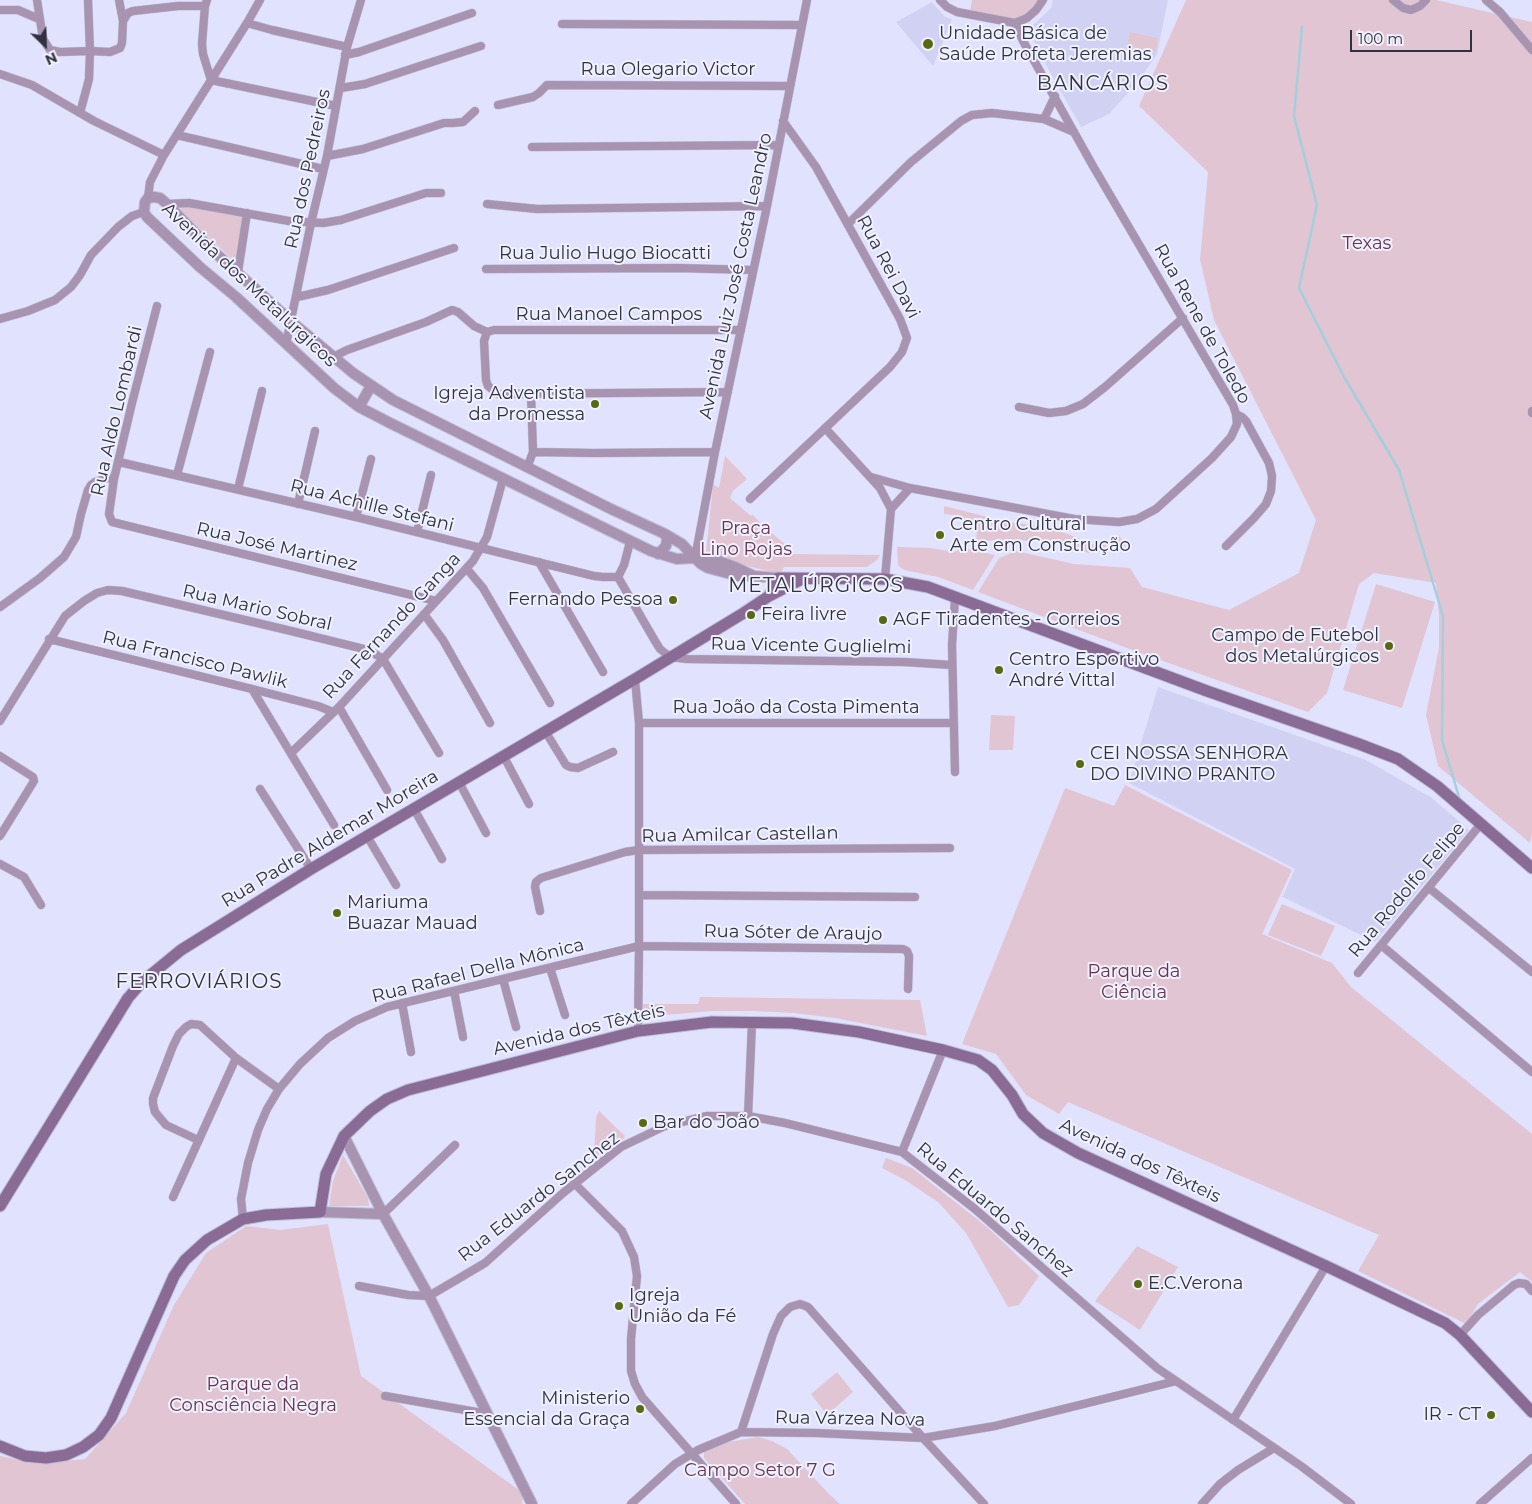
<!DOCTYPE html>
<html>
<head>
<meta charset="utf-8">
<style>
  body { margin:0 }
  #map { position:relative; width:1532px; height:1504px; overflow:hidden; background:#e1e2fe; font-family:Montserrat,sans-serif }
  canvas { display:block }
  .north { position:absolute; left:20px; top:20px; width:50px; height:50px; -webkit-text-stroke:4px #f0f1ff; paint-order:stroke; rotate:156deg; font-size:14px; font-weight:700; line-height:20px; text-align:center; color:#31323f }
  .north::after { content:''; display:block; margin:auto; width:18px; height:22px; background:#31323f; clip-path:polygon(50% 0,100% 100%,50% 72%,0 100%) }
  .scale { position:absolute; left:1350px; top:30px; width:122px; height:22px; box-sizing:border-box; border:2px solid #31323f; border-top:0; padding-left:6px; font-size:15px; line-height:18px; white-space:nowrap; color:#31323f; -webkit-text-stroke:4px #f0f1ff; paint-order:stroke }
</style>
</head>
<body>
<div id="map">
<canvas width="1532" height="1504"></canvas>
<div class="north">N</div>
<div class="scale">100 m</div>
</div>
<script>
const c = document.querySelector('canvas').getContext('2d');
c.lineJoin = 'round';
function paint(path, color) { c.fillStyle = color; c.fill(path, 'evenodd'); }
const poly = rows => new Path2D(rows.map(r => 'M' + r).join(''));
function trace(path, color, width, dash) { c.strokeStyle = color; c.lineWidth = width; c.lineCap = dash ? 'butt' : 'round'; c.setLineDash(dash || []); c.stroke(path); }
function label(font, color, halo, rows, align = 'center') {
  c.font = font + ' Montserrat,sans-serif'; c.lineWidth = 4; c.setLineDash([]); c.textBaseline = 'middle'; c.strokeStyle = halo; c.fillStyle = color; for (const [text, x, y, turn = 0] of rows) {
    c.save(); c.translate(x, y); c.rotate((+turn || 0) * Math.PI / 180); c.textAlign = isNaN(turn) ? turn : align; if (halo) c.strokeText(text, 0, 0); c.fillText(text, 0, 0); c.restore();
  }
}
const built = poly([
  [1053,0,1168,0,1157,54,1138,82,1109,114,1081,127,1041,56,1030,32,1034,24,1051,8],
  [932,2,945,17,952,19,933,66,896,22],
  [1158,687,1366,760,1432,798,1469,830,1375,942,1281,896,1283,896,1295,869,1129,783]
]);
const green = poly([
  [972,0,1041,0,1032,11,1014,19,970,12],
  [1186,0,1436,0,1532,22,1532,833,1530,843,1438,766,1426,715,1439,647,1439,616,1436,583,1374,573,1359,584,1327,693,1308,712,1143,654,978,592,999,558,1016,551,1074,564,1130,568,1142,587,1229,610,1299,573,1316,520,1214,320,1200,259,1208,172,1139,106],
  [1130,32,1158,38,1156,52,1127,46],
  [184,204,245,214,236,260,232,259,180,210],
  [725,456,747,479,733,491,730,498,751,516,752,514,762,525,792,550,790,554,880,555,878,559,867,567,784,567,780,574,727,561,706,553,713,484,719,488],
  [944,506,1008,522,1039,526,1068,534,1099,547,1118,534,1126,546,1110,551,1089,553,1054,543,1020,540,976,541,977,532,974,521,959,519,956,515,944,514],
  [897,547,930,548,954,552,963,548,995,555,973,590,938,577,904,570,898,565],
  [1376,584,1435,602,1402,708,1343,690],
  [991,715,1015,716,1013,750,989,750],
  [1125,785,1292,870,1262,934,1332,963,1351,987,1532,1134,1532,1282,1520,1272,1478,1304,1466,1324,1358,1271,1379,1235,1068,1102,1059,1114,1026,1095,996,1054,962,1044,1065,788,1114,806],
  [1282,904,1335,926,1321,956,1268,935],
  [700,997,920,1000,927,1036,835,1018,794,1013,753,1011,712,1011,639,1017,642,1004,698,1004],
  [599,1111,625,1136,623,1139,594,1157,596,1117],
  [343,1155,368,1198,369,1206,329,1206,333,1181],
  [886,1158,912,1168,987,1227,1039,1276,1019,1305,1008,1307,966,1233,938,1202,905,1180,882,1168],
  [328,1224,361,1376,523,1493,522,1504,0,1504,0,1456,40,1464,85,1459,126,1413,174,1305,206,1253,246,1226,281,1230],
  [1137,1246,1178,1267,1140,1330,1095,1301],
  [837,1372,853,1392,827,1415,811,1394],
  [758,1437,772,1441,787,1449,829,1494,840,1504,745,1504,704,1458,704,1452,722,1443]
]);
const stream = poly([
  [1302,27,1294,116,1317,205,1299,288,1343,375,1399,470,1443,616,1442,740,1459,797]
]);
const minor = poly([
  [37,0,43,39,50,50,60,52,90,51,89,79,80,113],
  [88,0,90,51,110,52,120,48,122,43,123,21,128,13,133,11,178,6,205,6],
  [119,0,123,21],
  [207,0,205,6,202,44,203,54,211,80,336,106],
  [940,0,947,7,957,12,1015,23,1027,18,1036,10,1043,0],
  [1393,0,1403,8,1411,10,1420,6,1426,0],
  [1486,0,1500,12,1532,50],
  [0,10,18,10,39,19],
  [247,23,272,30,347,47],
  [562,24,802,25],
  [345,55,359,52,472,13],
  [0,74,32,85,94,121,164,155],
  [341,88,365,84,481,46],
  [498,105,533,97,539,93,547,85,790,86],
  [1044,119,1055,96],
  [177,135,323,169],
  [532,147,777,145],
  [327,156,363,149,444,123,453,123,463,122,475,111],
  [148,198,150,182,164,155,247,23,260,0],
  [167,204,189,203,289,221,323,223,341,220,426,193,441,193],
  [487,204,537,209,767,206],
  [848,224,911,162,961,121,972,115,992,113,1044,119,1074,132],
  [486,269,677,268,753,270],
  [238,272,247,213],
  [297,297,328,290,454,248],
  [157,306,132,403,114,479,109,514,112,522,436,601],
  [0,319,28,311,55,300,71,287,80,275,91,255,118,227,132,216,144,212],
  [286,344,311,223,327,156,347,47,361,0],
  [333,357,347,350,426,322,452,310,458,312,474,326,487,332],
  [728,392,498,394,488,386,486,380,484,341,487,332,494,330,741,330],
  [1019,407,1049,413,1066,411,1083,404,1105,387,1183,318],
  [1532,411,1532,413],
  [825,428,880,488,891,509,885,579],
  [533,452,594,453,715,452],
  [119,462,356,517,594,576,603,577,618,577],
  [527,468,533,452,531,393],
  [177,475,210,352],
  [871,477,910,488],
  [238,489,262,391],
  [750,499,890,367,902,352,907,338,900,319,816,167,783,121],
  [298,504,315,431],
  [891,509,910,488,1074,519,1119,522,1137,519,1156,509,1212,458,1231,437,1237,424,1236,414,1233,405,1093,166,1023,41,1015,23],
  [356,517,371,459],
  [417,532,431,475],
  [1226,546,1254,518,1266,504,1271,491,1272,476,1269,463,1246,421,1242,417,1236,414],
  [695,558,715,452,767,206,807,0],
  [539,562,603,672],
  [467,569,483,588,550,703],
  [618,577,655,641,660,649,670,657,687,659,904,662,952,665],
  [618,577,624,565,630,542],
  [955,598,952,645,955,772],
  [0,607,40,578,64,557,76,537,81,514,88,490,91,485,95,482,107,478,114,479],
  [424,614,443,640,490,723],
  [49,639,252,689,318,706,333,712],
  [635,679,639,723,639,946,638,1031],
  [252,689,334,825],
  [339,707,387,790],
  [0,721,65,616,84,601,97,593,108,590,122,591,287,630,364,649,375,654,383,659,389,669,439,753],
  [639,723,954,723],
  [545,731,566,765,570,767,578,768,613,752],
  [291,753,339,707,473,561,487,537,503,479],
  [503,755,529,804],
  [0,756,33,777,34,781,0,836],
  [459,782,486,833],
  [260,789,311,869],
  [414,809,442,859],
  [367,836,396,885],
  [0,864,24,877,41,905],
  [1429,888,1532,972],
  [639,895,915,897],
  [540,911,535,887,536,882,541,878,625,852,639,850,950,848],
  [1381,945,1532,1072],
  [550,968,565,1015],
  [1358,973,1480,825],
  [503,979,516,1027],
  [454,991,463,1037],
  [402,1003,411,1052],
  [748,1116,752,1023],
  [198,1140,166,1125,155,1112,153,1104,153,1098,173,1046,179,1034,186,1027,191,1024,200,1025,236,1058,279,1089],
  [902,1152,943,1050],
  [575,1184,622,1231,634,1257,637,1276,631,1339,631,1371,635,1384,642,1397,736,1504],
  [173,1197,236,1058],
  [383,1214,455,1145],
  [243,1219,241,1199,248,1163,258,1130,267,1109,279,1089,300,1064,328,1038,355,1021,387,1007,639,946,903,949,907,951,909,956,908,989],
  [359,1286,408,1295,429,1296,485,1263,563,1193,621,1147,665,1126,707,1116,748,1116,785,1123,902,1152,975,1209,1157,1368,1301,1466,1351,1504],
  [1460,1335,1478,1315,1514,1285,1519,1283,1526,1284,1532,1291],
  [385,1396,488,1414],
  [1233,1420,1326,1266],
  [741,1432,773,1334,781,1316,790,1307,800,1304,808,1307,923,1438,984,1504],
  [631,1504,675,1464,698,1450,741,1432,816,1433,923,1438,995,1426,1176,1381],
  [1202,1504,1220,1484,1238,1470,1274,1448],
  [1480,1504,1532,1458]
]);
const tertiary = poly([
  [359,407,371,386],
  [658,554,666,546,667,539,665,534],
  [754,576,735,567,713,559,695,558,677,559,651,551,390,423,359,407,334,388,236,297,201,268,147,217,144,212,145,202,148,198,154,197,160,198,167,204,210,248,292,322,353,373,393,400,611,509,665,534,682,544,695,558,701,564,708,568,738,576,754,576,778,578],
  [344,1136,383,1214,430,1298,532,1504],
  [320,1212,383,1214]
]);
const secondary = poly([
  [769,596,778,578,885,579,928,587,1207,691,1359,744,1398,759,1437,786,1532,868],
  [0,1206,128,998,142,982,181,950,311,869,635,679,742,614,769,596,802,579],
  [0,1446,25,1456,46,1458,66,1455,83,1447,99,1435,111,1418,174,1276,185,1260,207,1240,243,1219,266,1215,320,1212,326,1174,344,1136,370,1111,387,1099,408,1090,638,1031,712,1022,792,1023,859,1032,943,1050,978,1060,992,1070,1012,1095,1023,1114,1043,1133,1078,1153,1326,1266,1445,1323,1460,1335,1532,1412]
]);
const markers = [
  [928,44,6,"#586913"],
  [595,404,5,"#586913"],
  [940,535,5,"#586913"],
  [673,600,5,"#586913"],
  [751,615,5,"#586913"],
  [883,620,5,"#586913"],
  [1389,646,5,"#586913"],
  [999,670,5,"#586913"],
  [1080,764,5,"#586913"],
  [337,913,5,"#586913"],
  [643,1123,5,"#586913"],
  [1138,1284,5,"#586913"],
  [619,1306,5,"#586913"],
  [640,1409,5,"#586913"],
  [1491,1415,5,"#586913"]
];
const poiNames = [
  ["Unidade Básica de",939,34],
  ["Saúde Profeta Jeremias",939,55],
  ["Igreja Adventista",585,394,"right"],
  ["da Promessa",585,415,"right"],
  ["Centro Cultural",950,525],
  ["Arte em Construção",950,546],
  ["Fernando Pessoa",663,600,"right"],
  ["Feira livre",761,615],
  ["AGF Tiradentes - Correios",893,620],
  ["Campo de Futebol",1379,636,"right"],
  ["dos Metalúrgicos",1379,657,"right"],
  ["Centro Esportivo",1009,660],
  ["André Vittal",1009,681],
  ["CEI NOSSA SENHORA",1090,754],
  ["DO DIVINO PRANTO",1090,775],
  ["Mariuma",347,903],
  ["Buazar Mauad",347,924],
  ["Bar do João",653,1123],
  ["E.C.Verona",1148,1284],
  ["Igreja",629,1296],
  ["União da Fé",629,1317],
  ["Ministerio",630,1399,"right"],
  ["Essencial da Graça",630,1420,"right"],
  ["IR - CT",1481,1415,"right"]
];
const streetNames = [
  ["Rua Olegario Victor",668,70],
  ["Rua dos Pedreiros",308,169,-78],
  ["Rua Julio Hugo Biocatti",605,254],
  ["Rua Rei Davi",888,267,62],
  ["Avenida Luiz José Costa Leandro",736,276,-78],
  ["Avenida dos Metalúrgicos",249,285,43],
  ["Rua Manoel Campos",609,315],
  ["Rua Rene de Toledo",1202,324,61],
  ["Rua Aldo Lombardi",117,411,-77],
  ["Rua Achille Stefani",372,506,14],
  ["Rua José Martinez",277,547,13],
  ["Rua Mario Sobral",257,608,13],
  ["Rua Fernando Ganga",392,626,-47],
  ["Rua Vicente Guglielmi",811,646,1],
  ["Rua Francisco Pawlik",195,660,14],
  ["Rua João da Costa Pimenta",796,708],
  ["Rua Amilcar Castellan",740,835,-1],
  ["Rua Padre Aldemar Moreira",330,839,-31],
  ["Rua Rodolfo Felipe",1407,890,-50],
  ["Rua Sóter de Araujo",793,933,1],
  ["Rua Rafael Della Mônica",478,971,-14],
  ["Avenida dos Têxteis",579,1030,-13],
  ["Avenida dos Têxteis",1140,1161,25],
  ["Rua Eduardo Sanchez",539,1197,-38],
  ["Rua Eduardo Sanchez",995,1210,40],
  ["Rua Várzea Nova",850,1419,1]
];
const parkNames = [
  ["Texas",1367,244],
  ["Praça",746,529],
  ["Lino Rojas",746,550],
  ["Parque da",1134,972],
  ["Ciência",1134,993],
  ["Parque da",253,1385],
  ["Consciência Negra",253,1406],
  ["Campo Setor 7 G",760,1471]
];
const quarterNames = [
  ["BANCÁRIOS",1103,84],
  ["METALÚRGICOS",816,586],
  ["FERROVIÁRIOS",199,982]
];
paint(built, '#d1d2f3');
paint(green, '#e2c5d2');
trace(stream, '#a3cfdc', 2.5);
trace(minor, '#bebfd8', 9);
trace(tertiary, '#bebfd8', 12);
trace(secondary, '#bebfd8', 13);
trace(minor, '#a893b1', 8);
trace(tertiary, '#a893b1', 10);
trace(secondary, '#8a6b96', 11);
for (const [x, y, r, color] of markers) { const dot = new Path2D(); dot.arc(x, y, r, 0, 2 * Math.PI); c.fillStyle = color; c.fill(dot); trace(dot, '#f0f1ff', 2); }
label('18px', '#31323f', '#f0f1ff', poiNames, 'left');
label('18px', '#31323f', '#f0f1ff', streetNames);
label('18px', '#66344e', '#f0f1ff', parkNames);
c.letterSpacing = '1px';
label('20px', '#31323f', '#f0f1ff', quarterNames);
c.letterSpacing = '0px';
</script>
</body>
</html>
